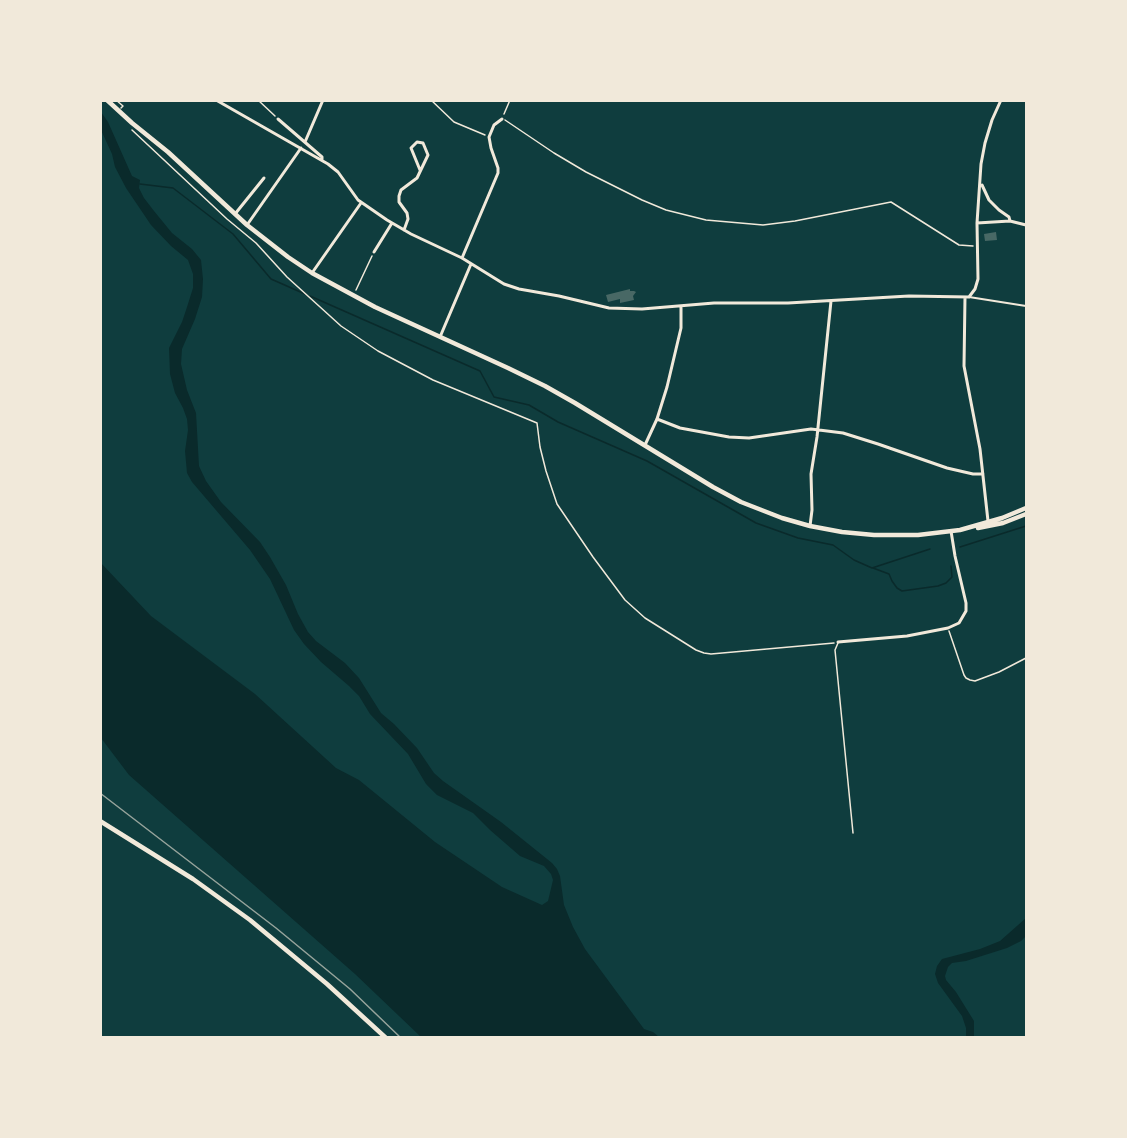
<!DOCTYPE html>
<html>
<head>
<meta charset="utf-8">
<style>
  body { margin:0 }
  #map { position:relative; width:1127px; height:1138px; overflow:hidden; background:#0f3d3e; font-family:Jost,sans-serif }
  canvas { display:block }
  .frame { position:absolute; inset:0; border:102px solid #f1e9da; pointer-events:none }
</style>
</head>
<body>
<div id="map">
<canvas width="1127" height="1138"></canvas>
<div class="frame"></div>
</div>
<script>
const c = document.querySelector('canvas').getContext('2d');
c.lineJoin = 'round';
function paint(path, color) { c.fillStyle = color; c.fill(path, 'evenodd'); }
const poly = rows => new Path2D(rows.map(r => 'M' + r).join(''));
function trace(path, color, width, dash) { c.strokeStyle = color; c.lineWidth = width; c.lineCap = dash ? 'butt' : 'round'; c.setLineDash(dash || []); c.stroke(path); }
const water = poly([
  [101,112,108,122,132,176,140,180,139,188,144,198,154,211,172,233,192,249,201,260,203,279,202,297,195,319,182,349,181,364,187,390,196,413,199,466,206,481,221,502,260,542,270,557,286,585,298,614,308,632,316,641,345,663,359,678,381,713,394,724,417,748,434,773,443,781,501,822,552,863,557,869,560,876,564,905,573,927,585,949,644,1029,653,1032,659,1037,421,1037,355,974,129,775,101,738,101,563,151,616,255,694,336,768,359,780,435,842,502,887,542,905,548,901,553,880,551,874,544,866,520,856,490,830,473,813,437,795,426,784,408,754,370,714,359,696,349,686,321,662,304,644,294,630,270,579,250,550,192,482,187,473,185,451,188,430,187,419,183,408,175,393,170,374,169,348,182,322,187,307,193,288,193,274,188,260,171,246,151,225,126,188,115,167,112,154,101,130],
  [1026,918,1026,936,1021,941,1007,948,966,961,952,963,948,967,945,976,946,980,956,992,974,1021,974,1037,966,1037,966,1028,962,1016,938,983,935,974,937,966,942,959,980,949,1000,941]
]);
const stream = poly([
  [140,184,173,188,233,234,271,279,305,294],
  [310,296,480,371,494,397,529,405,558,422,647,461,756,523,798,538,833,545,854,560,872,568,930,549],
  [960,547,1026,526],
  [873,568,889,574,892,581,897,588,902,591,938,586,946,583,952,577,951,566]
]);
const building = poly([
  [996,232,997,240,985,241,984,234],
  [630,289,630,291,634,291,636,292,633,296,634,300,620,303,620,299,608,302,606,295]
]);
const path = poly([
  [116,100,123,106,121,108],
  [258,100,275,116],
  [431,100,454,122,485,135],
  [504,114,510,100],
  [505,120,554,153,586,172,642,200,666,210,706,220,763,225,795,221,891,202,959,245,973,246],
  [132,130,227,219,256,243,287,277,341,326,378,351,433,380,537,423,540,447,546,471,557,504,593,557,625,600,645,618,696,650,704,653,711,654,834,643],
  [356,290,372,256],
  [949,631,964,675,966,678,970,680,975,681,999,672,1026,658]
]);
const service = poly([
  [838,643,835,650,853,833]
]);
const pedestrian = poly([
  [969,297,1026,306]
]);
const minor = poly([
  [216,100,328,164,338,172,358,200,387,220,411,234,462,258,504,284,519,289,559,296,609,308,642,309,714,303,788,303,909,296,969,297,975,289,978,279,977,223,981,164,985,143,992,120,1001,100],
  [278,119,322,157,322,160],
  [305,142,323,100],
  [982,185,989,200,999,210,1009,217,1010,221],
  [235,214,264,178],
  [977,223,1010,221,1026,225],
  [247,225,301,148],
  [404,230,408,219,407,213,399,202,399,196,401,190,417,178,428,155,423,143,417,142,411,148,420,170],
  [374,252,392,223],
  [462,258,498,173,498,168,491,148,489,137,494,125,502,119],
  [312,273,361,203],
  [965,297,964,366,980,449,988,521],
  [440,337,471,264],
  [657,419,680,428,729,437,749,438,811,429,843,433,878,444,947,468,973,474,983,474],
  [645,445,657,419,667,387,681,328,681,306],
  [810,526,812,510,811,474,817,437,831,301],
  [838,642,907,636,948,628,959,623,966,611,966,603,955,556,951,531]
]);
const secondary = poly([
  [107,100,132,123,168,152,247,225,288,257,312,273,375,307,508,368,545,386,575,403,713,487,741,502,782,518,810,526,842,532,874,535,918,535,960,530,1002,518,1026,508],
  [978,528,1003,523,1026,514]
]);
const primary = poly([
  [100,821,193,879,250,920,327,984,386,1038]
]);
const rail = poly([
  [100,793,276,928,350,989,401,1038]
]);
paint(water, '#0a2a2b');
trace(stream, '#0a2a2b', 1.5);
paint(building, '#486865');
trace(path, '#f1e9da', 1.5);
trace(service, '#f1e9da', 1.5);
trace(pedestrian, '#f1e9da', 2);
trace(minor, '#f1e9da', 3);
trace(secondary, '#f1e9da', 4.5);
trace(primary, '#f1e9da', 4.5);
trace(rail, '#97a49c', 1.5);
</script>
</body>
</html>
